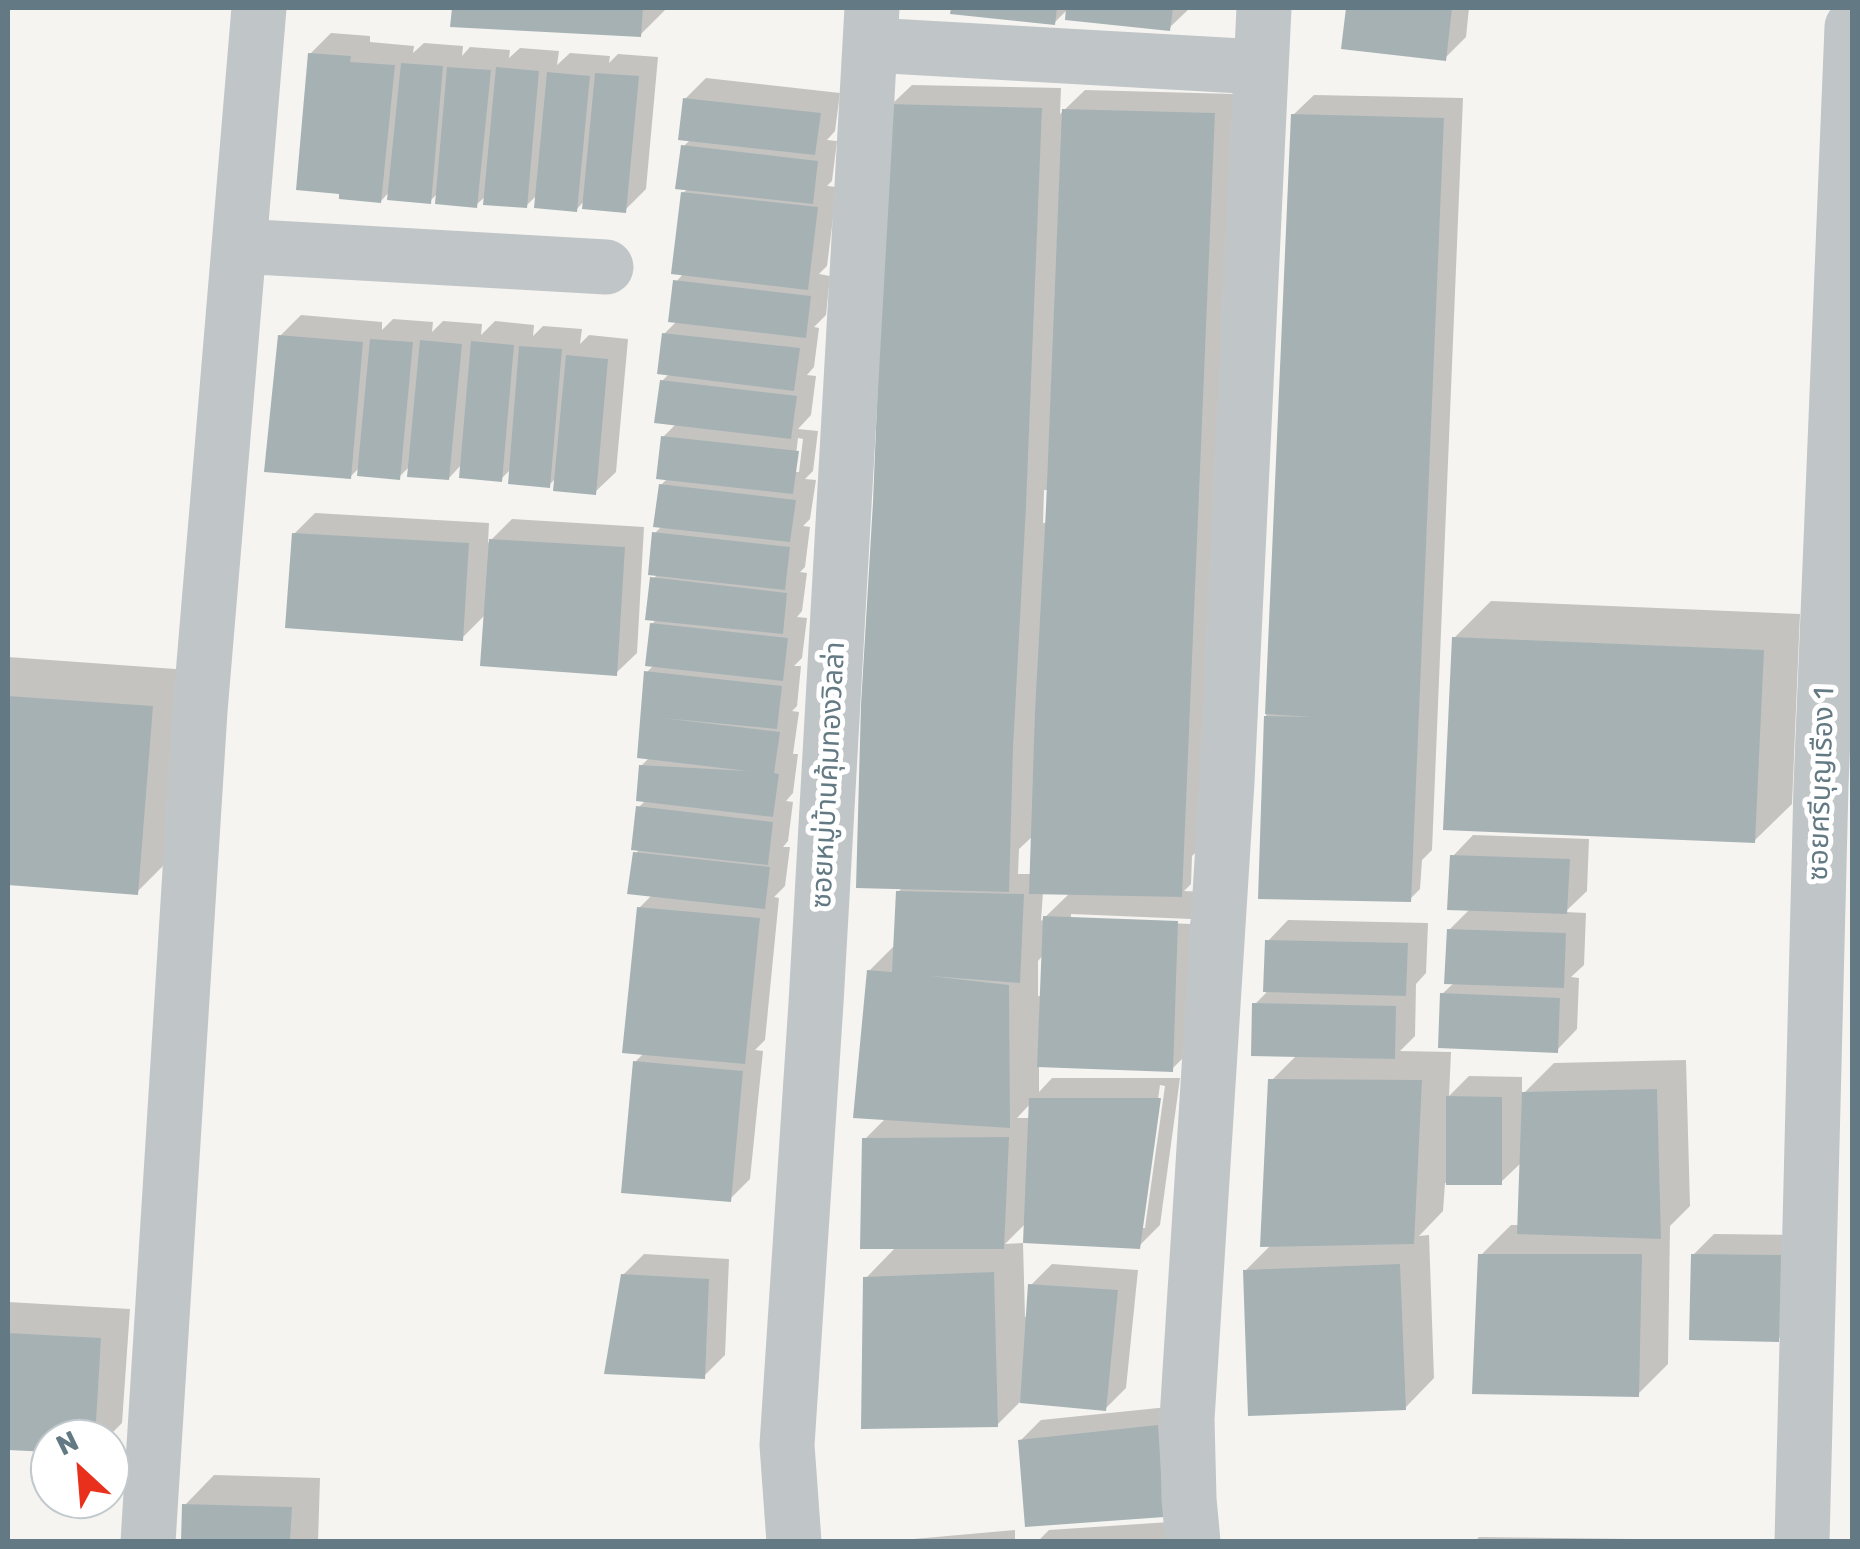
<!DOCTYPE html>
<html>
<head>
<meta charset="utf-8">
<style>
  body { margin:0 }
  #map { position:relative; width:1860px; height:1549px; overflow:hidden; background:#f5f4f1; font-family:Rubik,sans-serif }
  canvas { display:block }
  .frame { position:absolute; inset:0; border:10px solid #637983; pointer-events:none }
  .north { position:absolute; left:30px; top:1419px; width:100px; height:100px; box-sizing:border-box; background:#fff; border:2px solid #c1c9cd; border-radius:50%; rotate:334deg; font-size:28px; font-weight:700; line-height:40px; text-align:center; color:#637983 }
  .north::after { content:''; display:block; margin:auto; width:35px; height:45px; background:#e9301d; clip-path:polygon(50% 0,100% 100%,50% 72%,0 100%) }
</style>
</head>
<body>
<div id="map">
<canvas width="1860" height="1549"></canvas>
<div class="frame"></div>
<div class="north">N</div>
</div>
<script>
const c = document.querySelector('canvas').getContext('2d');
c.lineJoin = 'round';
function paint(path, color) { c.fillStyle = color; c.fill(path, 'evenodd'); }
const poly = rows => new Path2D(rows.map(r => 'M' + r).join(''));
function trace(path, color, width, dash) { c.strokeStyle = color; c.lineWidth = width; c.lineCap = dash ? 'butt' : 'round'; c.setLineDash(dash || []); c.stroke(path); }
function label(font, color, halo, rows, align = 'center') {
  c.font = font + ' Rubik,"Noto Sans Thai",sans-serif'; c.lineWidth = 10; c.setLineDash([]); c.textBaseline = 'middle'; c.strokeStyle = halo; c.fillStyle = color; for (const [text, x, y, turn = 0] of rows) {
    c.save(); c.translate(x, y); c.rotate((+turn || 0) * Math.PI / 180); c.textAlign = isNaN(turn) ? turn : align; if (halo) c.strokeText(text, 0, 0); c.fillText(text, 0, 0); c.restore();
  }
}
const shadow = poly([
  [454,8,667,8,640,35,453,25],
  [954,8,1190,8,1169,28,1068,9,1054,23,953,12],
  [1349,8,1469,8,1466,37,1445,58,1343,47],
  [331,33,370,36,370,42,414,46,413,53,424,43,463,46,462,56,470,47,510,50,509,58,520,48,559,51,557,65,570,53,610,56,609,63,618,54,658,57,646,189,625,210,586,199,576,210,538,194,526,206,487,195,476,205,438,193,430,201,391,190,381,201,310,54],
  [706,78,840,93,835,131,827,140,837,141,832,181,827,186,837,187,827,266,819,274,830,276,826,315,814,327,819,328,814,367,807,375,816,376,811,415,798,429,818,431,813,471,805,479,816,480,810,519,803,526,810,527,805,567,800,572,807,573,802,611,797,617,807,618,802,658,794,666,801,666,797,706,792,711,799,712,793,754,798,754,793,793,786,801,793,802,788,841,783,847,790,847,785,886,774,897,779,898,765,1040,755,1050,763,1051,750,1179,730,1199,635,1062,645,1052,639,908,653,894,636,853,641,848,638,808,646,800,641,766,650,757,647,672,655,664,652,624,658,618,653,579,658,574,655,533,663,525,661,485,668,478,663,437,677,423,662,381,670,373,664,334,677,321,676,282,684,273,683,193,689,188,683,147,691,139,685,99],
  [798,438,803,439,799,472,794,472],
  [912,85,1061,88,1060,114,1085,90,1234,94,1203,845,1192,856,1191,884,1184,891,1207,892,1202,1039,1172,1069,1039,1065,1039,1092,1052,1078,1180,1078,1160,1225,1139,1246,1026,1223,1005,1244,1023,1243,1025,1317,1028,1317,1031,1285,1052,1264,1138,1270,1126,1388,1105,1409,1021,1401,997,1425,866,1278,897,1246,865,1139,886,1118,869,971,896,944,898,892,903,887,891,105],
  [1044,490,1049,490,1048,523,1043,523],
  [1034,835,1032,874,1018,874,1019,849],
  [1043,892,1070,893,1041,921],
  [1071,914,1191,919,1190,924,1071,919],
  [1044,954,1042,996,1038,996,1038,961],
  [1160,1085,1165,1086,1145,1228,1140,1228],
  [1031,1103,1031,1118,1017,1118],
  [1314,95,1463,98,1432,850,1422,860,1420,889,1410,899,1266,716,1278,513,1293,115],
  [301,315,382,322,382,330,393,319,433,322,432,332,443,321,482,324,481,335,495,321,534,325,533,336,543,326,582,329,580,344,589,335,628,339,616,472,595,492,557,477,549,485,511,469,501,479,463,463,449,478,410,466,399,477,361,466,350,477,280,336],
  [315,513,489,523,488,543,512,519,644,527,637,653,616,673,486,614,462,638,294,534],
  [1491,601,1800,614,1792,804,1754,841,1454,638],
  [8,657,189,670,174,855,137,892,8,883],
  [1473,835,1589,839,1587,891,1565,912,1586,913,1584,965,1571,977,1579,978,1577,1029,1557,1050,1442,994,1455,982,1449,930,1471,908,1453,856],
  [1288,920,1428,923,1426,973,1416,984,1415,1036,1400,1051,1451,1052,1449,1096,1469,1076,1522,1077,1522,1095,1554,1063,1686,1060,1690,1206,1670,1226,1668,1364,1638,1394,1481,1255,1511,1225,1520,1225,1522,1162,1501,1182,1445,1183,1443,1211,1419,1236,1429,1235,1434,1378,1405,1408,1245,1271,1272,1244,1271,1081,1297,1055,1255,1004,1266,993,1268,941],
  [1714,1234,1801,1235,1799,1319,1778,1339,1693,1255],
  [644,1254,729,1259,725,1355,704,1376,623,1275],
  [8,1302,130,1309,122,1423,106,1439,50,1439,50,1450,8,1447],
  [1178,1406,1183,1494,1021,1440,1041,1420],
  [214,1475,320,1478,318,1542,183,1542,185,1505],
  [1185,1521,1186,1542,1037,1542,1049,1530],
  [1015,1530,1015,1542,880,1542],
  [1479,1537,1711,1540,1711,1542,1474,1542]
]);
const building = poly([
  [452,8,643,8,641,37,450,27],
  [951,8,1057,8,1055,25,950,14],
  [1066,8,1173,8,1170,31,1065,20],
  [1346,8,1452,8,1446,61,1341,49],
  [308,53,351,56,350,62,395,65,381,203,339,199,339,194,296,190],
  [401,63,443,66,431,204,387,200],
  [447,67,491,70,477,208,435,204],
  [496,67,539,71,527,208,483,205],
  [547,72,590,76,577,212,534,208],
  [595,73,639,76,626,213,582,209],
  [683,98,821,113,815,155,678,140],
  [889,104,1042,108,1026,506,1013,748,1009,892,856,888,861,705,873,502],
  [1062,109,1215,113,1182,897,1029,894,1035,711,1046,508],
  [1291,114,1444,118,1411,902,1258,899,1264,716,1312,717,1265,714],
  [681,145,818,161,813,204,675,189],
  [681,192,818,207,808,290,671,274],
  [673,280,811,296,806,338,668,322],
  [662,333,800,348,794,391,657,374],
  [278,335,363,342,351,479,264,472],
  [370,339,413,342,400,480,357,476],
  [420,340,462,344,449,480,407,477],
  [471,341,514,345,502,482,459,478],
  [519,346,562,349,550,488,508,484],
  [566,355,608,359,596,495,553,491],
  [660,380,797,396,791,439,654,423],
  [661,436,799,451,793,494,656,479],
  [659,484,796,500,790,542,653,527],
  [652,532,790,547,785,590,648,575],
  [292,533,469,543,463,641,285,628],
  [489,539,625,547,617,676,480,666],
  [650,577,787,593,783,634,645,620],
  [650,623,788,638,783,681,645,666],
  [1452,637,1764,650,1755,843,1443,830],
  [644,671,782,686,777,729,663,718,780,732,774,773,779,774,773,817,636,801,639,765,748,771,637,758],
  [8,696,153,706,138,895,8,885],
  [636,806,773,822,768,865,631,850],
  [633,852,770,867,765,909,627,894],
  [1450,855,1570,859,1567,914,1447,910],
  [896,891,1024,894,1020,983,930,976,1009,985,1010,1128,853,1118,867,970,892,972],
  [637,907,760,918,745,1064,622,1053],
  [1043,916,1178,921,1173,1072,1037,1067],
  [1447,929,1566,933,1564,988,1444,984],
  [1265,940,1408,943,1406,996,1263,992],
  [1440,993,1560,998,1558,1053,1438,1048],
  [1252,1003,1396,1006,1395,1059,1251,1056],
  [633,1061,743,1071,731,1202,621,1193],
  [1268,1079,1422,1080,1414,1244,1260,1247],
  [1657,1089,1661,1239,1517,1234,1522,1092],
  [1446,1096,1502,1097,1502,1185,1446,1185],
  [1029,1098,1161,1098,1140,1249,1023,1243],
  [1009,1137,1004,1249,860,1249,862,1138],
  [1478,1254,1642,1254,1639,1397,1472,1394],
  [1691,1254,1781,1255,1779,1342,1689,1340],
  [1400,1264,1406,1410,1248,1416,1243,1270],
  [994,1272,998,1427,861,1429,863,1277],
  [621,1274,709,1279,705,1379,604,1374],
  [1028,1284,1118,1290,1106,1411,1020,1403],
  [8,1333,101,1338,95,1439,50,1439,50,1452,8,1450],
  [1158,1425,1164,1517,1025,1527,1018,1440],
  [182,1504,292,1507,290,1542,181,1542]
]);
const minor = poly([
  [871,45,1259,67],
  [239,246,606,267],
  [148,1542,200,711,259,8],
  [794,1542,787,1445,816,1003,872,8],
  [1193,1542,1189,1499,1187,1419,1227,782,1264,8],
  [1802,1542,1821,786,1852,27]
]);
const streetNames = [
  ["ซอยหมู่บ้านคุ้มทองวิลล่า",829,775,-87],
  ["ซอยศรีบุญเรือง 1",1822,784,-88]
];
paint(shadow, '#0003');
paint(building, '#a6b1b4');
trace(minor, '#c0c5c7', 55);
label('28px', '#637983', '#fff', streetNames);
</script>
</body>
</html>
